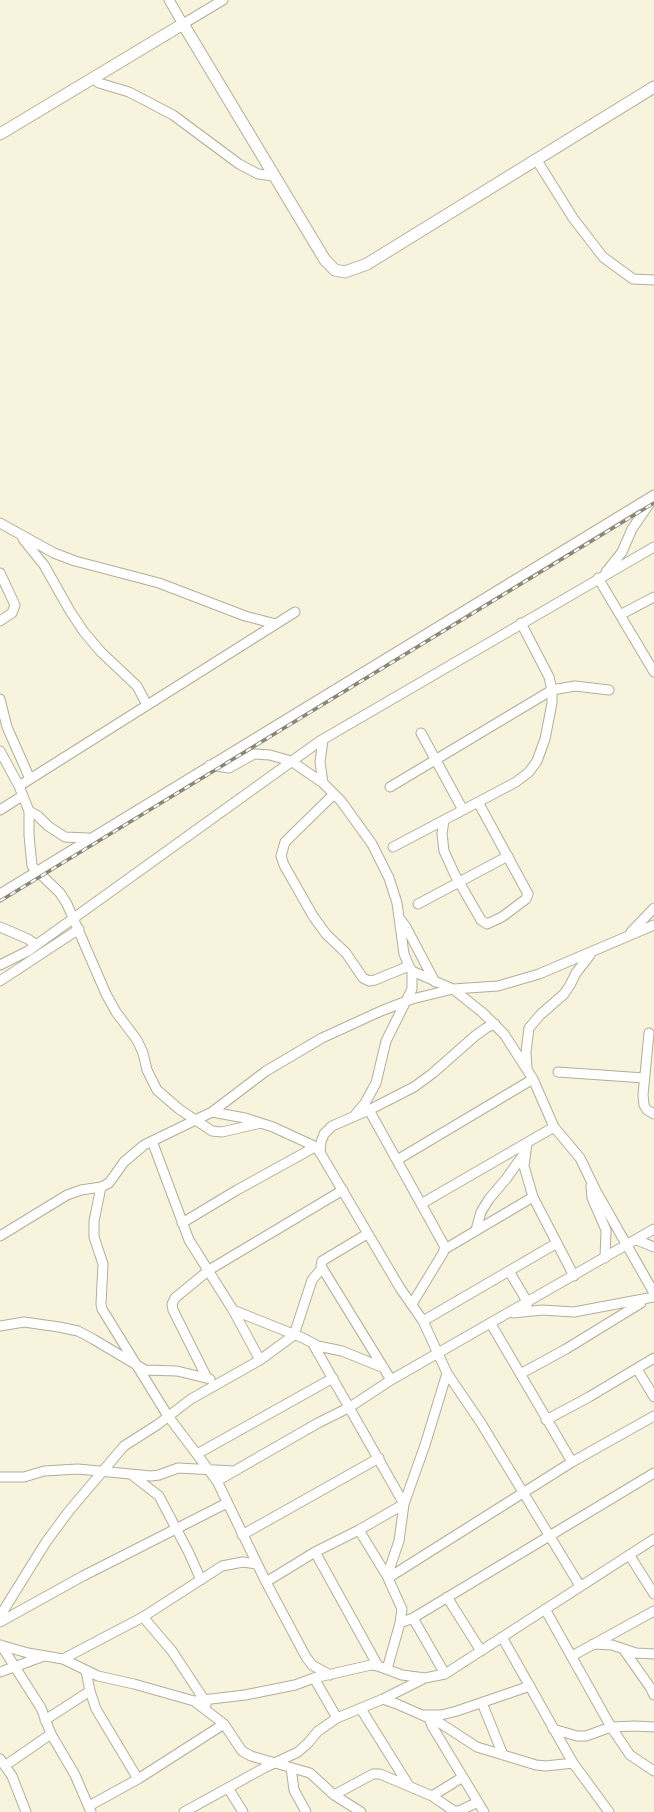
<!DOCTYPE html>
<html>
<head>
<meta charset="utf-8">
<style>
  body { margin:0 }
  canvas { display:block; background:#f7f3dd }
</style>
</head>
<body>
<canvas width="654" height="1812"></canvas>
<script>
const c = document.querySelector('canvas').getContext('2d');
c.lineJoin = 'round';
const poly = rows => new Path2D(rows.map(r => 'M' + r).join(''));
function trace(path, color, width, dash) { c.strokeStyle = color; c.lineWidth = width; c.lineCap = dash ? 'butt' : 'round'; c.setLineDash(dash || []); c.stroke(path); }
const minor = poly([
  [169,0,183,24,223,0],
  [93,78,99,83,129,92,173,115,239,164,258,174,274,176],
  [536,159,573,218,603,257,633,279,654,280],
  [0,523,54,553,75,561,159,583,245,616,276,624],
  [23,539,44,565,70,611,84,632,101,652,137,686,147,705],
  [606,572,622,552,632,529,654,497],
  [0,573,15,605,12,613,0,621],
  [598,578,654,672],
  [620,615,654,597],
  [0,699,7,727,30,779],
  [421,733,463,810],
  [323,740,320,762,323,783],
  [0,751,19,786,29,811,29,835,32,866,60,893,67,904,106,994,116,1012,137,1040,143,1053,147,1070,157,1090,179,1109,212,1131,222,1132,261,1123],
  [210,765,229,768,254,754,270,755,291,761,323,783,341,801,372,844,389,878,397,903,404,954,409,966,412,971,453,989,483,1013,504,1034,533,1079,554,1127,580,1158,596,1191,654,1293],
  [19,786,295,612],
  [390,787,552,690,575,686,609,690],
  [334,794,285,842,281,856,284,865,313,916,326,934,346,953,363,978,369,981,375,980,409,966],
  [0,810,22,796],
  [29,811,38,816,48,826,65,837,88,838],
  [444,820,442,834,444,851,455,875,481,920,487,924,502,917,526,899,528,894,478,802],
  [393,847,516,782,529,772,537,761,545,739,552,703,552,690,549,677,521,623],
  [0,894,654,495],
  [418,904,508,856],
  [400,919,406,927,435,982],
  [0,927,28,939,35,944],
  [631,932,654,908],
  [0,965,28,951,320,741,654,547],
  [0,981,79,929],
  [649,1033,643,1095,644,1105,647,1110,654,1114],
  [527,1067,526,1052,529,1028,540,1015,564,994,570,985,576,973,590,955],
  [558,1072,644,1078],
  [369,1110,445,1247,443,1253,412,1304],
  [212,1112,245,1118,273,1127,312,1145,318,1149,400,1288,423,1321,447,1373,481,1423,580,1586],
  [355,1115,365,1103,376,1083,386,1041,412,989,412,971],
  [152,1141,189,1240,233,1310,260,1360],
  [527,1143,524,1166,533,1197,574,1276],
  [320,1153,321,1142,324,1134,332,1126,369,1110,414,1087,433,1073,475,1036,486,1028,495,1024],
  [397,1160,533,1079],
  [591,1186,592,1198,606,1230,605,1258],
  [101,1187,94,1221,94,1237,103,1264,101,1304,102,1309,168,1416,217,1481,266,1582,306,1657,312,1665,330,1675],
  [421,1204,554,1127],
  [182,1223,237,1190,315,1147],
  [476,1230,481,1212,489,1199,506,1179,524,1154],
  [367,1234,322,1261,321,1266,391,1380],
  [0,1236,67,1195,81,1190,101,1187,109,1183,124,1162,144,1145,212,1112,266,1071,322,1038,381,1011,412,999,453,989,498,986,539,974,654,925],
  [637,1240,654,1247],
  [445,1249,533,1197],
  [509,1271,528,1303],
  [233,1310,303,1338,318,1346,342,1351,384,1368],
  [513,1313,542,1310,574,1312,654,1297],
  [423,1321,557,1243],
  [491,1324,572,1462],
  [0,1326,24,1322,59,1327,78,1331,93,1339,145,1370,177,1371,210,1379],
  [313,1344,404,1504,399,1541,387,1576],
  [637,1369,654,1397],
  [522,1373,566,1349,641,1303],
  [207,1378,173,1310,172,1304,175,1298,209,1270,343,1190],
  [546,1420,589,1397,654,1358],
  [197,1454,333,1378],
  [132,1475,159,1496,189,1553,201,1580],
  [0,1477,24,1477,44,1471,78,1469,151,1476,159,1475,178,1468,234,1471],
  [217,1481,318,1423,350,1407,391,1380,654,1229],
  [359,1530,387,1576,402,1609,400,1623,387,1669],
  [242,1535,379,1458],
  [315,1552,378,1666],
  [630,1556,654,1594],
  [388,1578,572,1462,654,1416],
  [266,1582,315,1552,359,1530,404,1504,425,1445,447,1373],
  [447,1597,481,1651],
  [545,1609,611,1727,630,1755,654,1771],
  [0,1616,46,1542,69,1511,124,1446,157,1425,191,1399,260,1360,294,1335,312,1280,322,1268],
  [143,1617,172,1651,205,1701,206,1705],
  [413,1618,445,1674],
  [0,1622,83,1576,227,1503],
  [400,1623,413,1618,654,1473],
  [502,1637,573,1763,609,1812],
  [593,1644,612,1645,636,1653,654,1654],
  [0,1645,28,1653,63,1659,98,1676,134,1684,194,1701,245,1695,295,1685,314,1678,371,1665,378,1666,402,1675,425,1678],
  [1,1645,41,1708,51,1734,75,1775,91,1812],
  [624,1650,650,1687,654,1695],
  [572,1656,654,1611],
  [63,1659,143,1617,222,1566,243,1562,257,1564],
  [86,1671,90,1691,96,1709,138,1779],
  [0,1672,44,1656],
  [314,1678,337,1718],
  [383,1699,397,1704,440,1723,477,1747,536,1765,546,1766,573,1763],
  [194,1701,224,1724,242,1751,251,1756,310,1773,334,1795,361,1812],
  [482,1703,503,1755],
  [361,1709,409,1786],
  [425,1715,441,1715,457,1711,530,1686],
  [429,1718,432,1726,484,1812],
  [45,1720,90,1691],
  [553,1729,577,1736,586,1736,611,1727,635,1726,654,1727],
  [0,1759,12,1776,26,1812],
  [6,1765,51,1734],
  [291,1768,294,1790,306,1812],
  [228,1788,243,1812],
  [334,1795,373,1774,380,1774,432,1796,454,1811,459,1811,478,1802],
  [432,1796,463,1777],
  [89,1806,138,1779,224,1724],
  [184,1812,264,1768,298,1752,308,1743,318,1731,337,1718,383,1699,425,1678,445,1674,654,1539]
]);
const major = poly([
  [0,134,183,24,325,260,335,270,345,272,367,264,654,87]
]);
const rail = poly([
  [0,901,654,503]
]);
trace(minor, '#b2ae9a', 11);
trace(major, '#b2ae9a', 13);
trace(minor, '#fff', 9);
trace(major, '#fff', 11);
trace(rail, '#898778', 3.5);
trace(rail, '#fff', 2, [6]);
</script>
</body>
</html>
